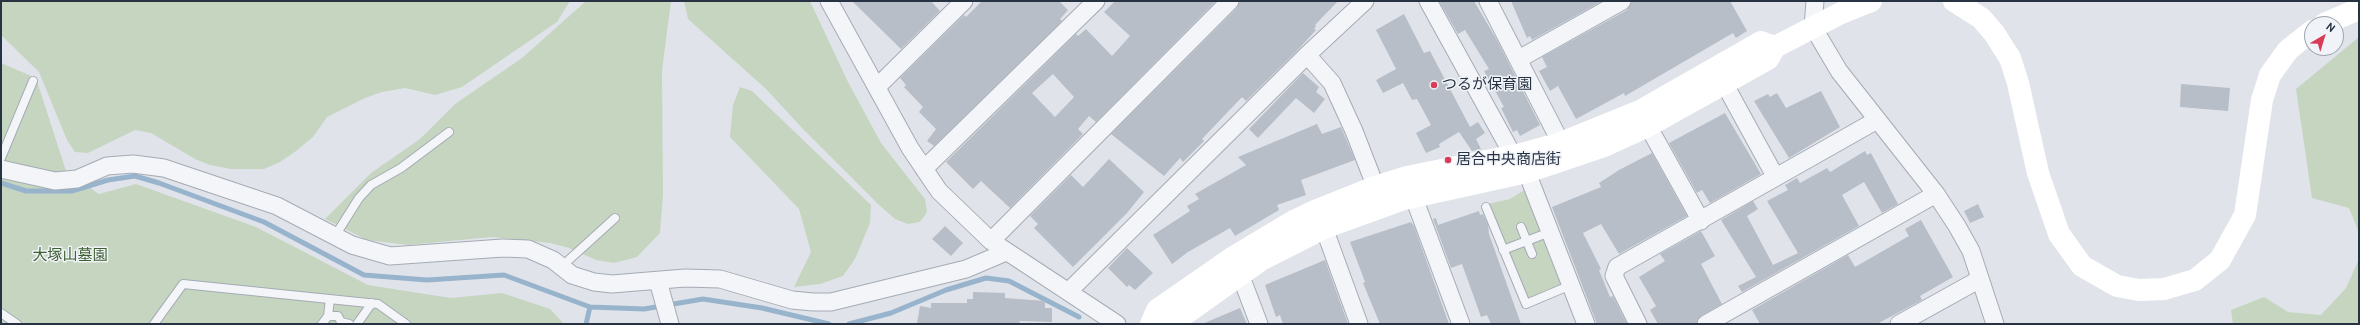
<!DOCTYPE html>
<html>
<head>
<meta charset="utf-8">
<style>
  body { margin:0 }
  #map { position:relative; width:2360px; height:325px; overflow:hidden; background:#e0e4ea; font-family:Cabin,sans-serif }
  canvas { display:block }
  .frame { position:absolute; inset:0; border:2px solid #273243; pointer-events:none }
  .north { position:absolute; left:2304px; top:16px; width:40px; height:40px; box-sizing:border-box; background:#f0f3f7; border:1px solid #a0a6af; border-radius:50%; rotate:38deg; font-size:11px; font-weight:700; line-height:16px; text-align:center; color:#273243 }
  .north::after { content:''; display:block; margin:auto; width:14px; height:18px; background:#d93c59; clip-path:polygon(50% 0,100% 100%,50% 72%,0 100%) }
</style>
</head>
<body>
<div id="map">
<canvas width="2360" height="325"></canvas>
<div class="frame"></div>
<div class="north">N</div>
</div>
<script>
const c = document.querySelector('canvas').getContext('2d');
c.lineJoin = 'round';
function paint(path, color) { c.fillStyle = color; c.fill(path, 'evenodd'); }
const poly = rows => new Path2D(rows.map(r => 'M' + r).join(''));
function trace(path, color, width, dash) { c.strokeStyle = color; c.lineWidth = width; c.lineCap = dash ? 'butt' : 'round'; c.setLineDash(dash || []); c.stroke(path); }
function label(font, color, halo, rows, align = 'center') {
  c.font = font + ' Cabin,"Noto Sans JP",sans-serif'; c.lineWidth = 3; c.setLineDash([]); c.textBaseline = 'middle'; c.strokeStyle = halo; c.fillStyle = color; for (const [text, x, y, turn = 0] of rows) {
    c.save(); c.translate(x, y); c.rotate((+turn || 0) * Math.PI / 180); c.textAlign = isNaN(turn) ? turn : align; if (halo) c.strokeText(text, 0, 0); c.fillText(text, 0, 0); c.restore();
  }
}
const green = poly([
  [1,1,570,1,557,22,462,87,435,95,405,88,382,92,365,98,327,117,313,137,296,151,280,162,264,169,231,169,210,165,195,159,151,133,135,130,88,153,75,152,67,140,39,72,1,35],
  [586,1,671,1,662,71,663,195,660,233,637,257,614,263,596,260,569,248,550,243,492,237,408,245,367,240,325,219,371,173,420,139,455,104,522,58],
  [684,1,810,1,847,80,881,143,925,199,927,212,920,222,908,224,895,219,879,205,802,128,766,89,688,19],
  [2359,37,2359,233,2349,208,2312,198,2296,89],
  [1,63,36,78,66,171,99,194,136,184,256,227,368,285,451,298,502,293,550,309,564,324,1,324],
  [740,87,752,91,871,205,870,223,855,259,843,276,820,284,794,287,811,252,799,209,730,137,733,105],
  [1526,189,1566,284,1527,302,1488,204,1510,199],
  [2359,259,2359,324,2233,324,2231,310,2264,297,2288,312,2321,315,2346,288]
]);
const stream = poly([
  [1,183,26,191,72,191,108,180,135,176,159,183,264,222,364,275,427,280,504,275,590,307,644,309,703,299,762,308,829,324],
  [586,324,590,307],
  [849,324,891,313,946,290,986,278,1009,281,1079,317]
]);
const building = poly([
  [852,1,931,1,940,11,901,49],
  [982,1,1059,1,1068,10,1060,19,1062,21,934,146,927,141,936,129,919,112,923,107,904,87,906,85,900,78,964,15,966,17],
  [1115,1,1216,1,1096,122,1089,116,1078,129,1083,134,1010,208,981,181,973,189,946,162,1076,34,1078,36,1086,29,1112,56,1130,36,1104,12],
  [1053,74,1074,97,1055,117,1032,93],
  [1240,1,1338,1,1315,25,1316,26,1314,29,1316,30,1295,53,1246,101,1242,97,1202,139,1204,141,1183,162,1180,158,1164,176,1111,134,1237,8],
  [1439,1,1474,1,1497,40,1540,125,1520,136,1517,130,1513,132,1501,108,1504,107,1484,71,1489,69,1465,30,1458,34],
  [1511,1,1602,1,1532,40,1530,36,1527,38],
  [1632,1,1730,1,1747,31,1736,38,1733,33,1625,96,1624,93,1576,119,1558,86,1550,91,1539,71,1547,67,1542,57,1627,10],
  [1404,14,1424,53,1430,51,1470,127,1478,122,1485,133,1476,139,1481,149,1472,151,1459,132,1439,144,1440,147,1426,153,1416,133,1431,125,1417,99,1412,100,1403,83,1383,93,1376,80,1396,69,1376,30],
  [1303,73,1319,87,1316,92,1325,99,1314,113,1296,98,1258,138,1249,129],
  [2181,84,2230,88,2228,111,2180,107],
  [1821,91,1840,127,1789,158,1754,101,1768,94,1770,97,1777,93,1786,108],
  [1725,113,1761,174,1710,203,1702,190,1697,193,1669,143],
  [1317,124,1322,134,1341,127,1355,160,1301,180,1306,195,1277,205,1279,210,1235,236,1230,228,1188,252,1172,264,1153,235,1190,211,1187,206,1199,199,1195,194,1246,165,1238,157],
  [1865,151,1867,155,1871,153,1898,204,1882,213,1864,182,1842,195,1859,226,1742,292,1738,286,1756,277,1721,220,1753,201,1758,209,1747,216,1773,265,1798,253,1767,201,1788,190,1785,185,1797,178,1800,183,1827,168,1830,172],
  [1652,153,1687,216,1619,254,1601,224,1583,233,1601,269,1599,270,1610,297,1613,296,1627,324,1597,324,1552,207,1601,187,1599,183,1619,170],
  [1109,159,1144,192,1127,213,1073,267,1034,228,1038,224,1030,216,1071,175,1083,187],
  [1978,204,1984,217,1970,223,1964,211],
  [1479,211,1480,215,1483,214,1488,225,1489,234,1521,324,1491,324,1487,315,1481,317,1462,264,1451,268,1433,219,1436,218,1438,225],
  [1921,220,1953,277,1920,296,1922,300,1877,324,1760,324,1752,310,1848,255,1855,267,1909,236,1905,229],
  [1411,222,1414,226,1449,324,1380,324,1363,283,1365,282,1350,242],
  [945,226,963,243,951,256,932,239],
  [1701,231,1715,256,1701,264,1722,304,1701,316,1696,324,1658,324,1650,310,1656,306,1639,277,1665,261,1660,254],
  [1127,248,1153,273,1135,290,1129,285,1127,287,1108,268],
  [1325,260,1348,324,1283,324,1280,315,1276,317,1265,285],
  [973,292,1005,293,1005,298,1045,301,1045,308,1052,308,1052,322,1020,321,1019,324,917,323,920,306,931,308,931,303,967,303,967,299,973,299],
  [1240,308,1247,324,1202,324]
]);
const lane = poly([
  [1,158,33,81],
  [1486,207,1526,304,1571,285],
  [1521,227,1532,254],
  [335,236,359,198,371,185,401,168,449,132],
  [1503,250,1550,232],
  [561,267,615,218],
  [330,299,328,316,338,316,341,322,349,324],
  [1,313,17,324],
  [154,324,183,284,378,304,406,324],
  [322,324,328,316],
  [357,324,372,303]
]);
const street = poly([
  [829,1,910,148,939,191,991,241,1117,324],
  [1428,1,1509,148],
  [1488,1,1561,143],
  [1815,1,1813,27,1839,71,1936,194,1957,226,1971,251,1995,324],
  [1307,55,1332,83,1354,131,1380,198],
  [1519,59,1622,1],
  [1724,83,1775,176],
  [877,87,964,1],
  [1648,126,1701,221],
  [1,169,55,181,77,179,107,166,133,164,164,168,277,206,352,245,390,256,503,248,528,249,553,260,572,275,594,282,612,284,685,278,720,279,792,300,813,302,831,302,966,269,1006,252],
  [924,169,1096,1],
  [1531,183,1586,324],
  [1414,198,1461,324],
  [1324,228,1359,324],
  [991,241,1230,1],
  [1240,274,1259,324],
  [658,281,670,324],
  [1069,291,1307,55,1365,1],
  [1638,324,1614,276,1617,267,1877,120],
  [1706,324,1936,194],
  [1899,324,1980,279]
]);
const secondary = poly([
  [1954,1,1981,18,1994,33,2010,58,2018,83,2038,173,2059,234,2082,266,2117,286,2139,290,2164,289,2195,280,2220,260,2245,215,2262,100,2270,75,2288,50,2312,31],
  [2324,24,2359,9],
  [1151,324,1157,310,1232,258,1294,221,1315,211,1375,187,1407,177,1521,154,1561,143,1640,111,1761,42,1775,47],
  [1171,324,1261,260,1324,228,1404,199,1527,172,1604,146,1648,126,1768,59,1775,47,1841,13,1871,1]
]);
const markers = [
  [1434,85,4,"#d93c59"],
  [1448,160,4,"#d93c59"]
];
const poiNames = [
  ["つるが保育園",1442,85],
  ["居合中央商店街",1456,160]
];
const parkNames = [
  ["大塚山墓園",70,256]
];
paint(green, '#c6d5c0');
trace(stream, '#98b4cd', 5);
paint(building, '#b7bec8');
trace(lane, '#a5abb5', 10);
trace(street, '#a5abb5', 19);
trace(lane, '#f3f5f8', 8);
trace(street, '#f3f5f8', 17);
trace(secondary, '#fff', 22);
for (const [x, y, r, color] of markers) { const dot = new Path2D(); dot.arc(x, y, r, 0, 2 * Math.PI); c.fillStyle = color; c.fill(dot); trace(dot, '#f0f3f7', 1.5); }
label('15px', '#273243', '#f0f3f7', poiNames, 'left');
label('15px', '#3d6033', '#f0f3f7', parkNames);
</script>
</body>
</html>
